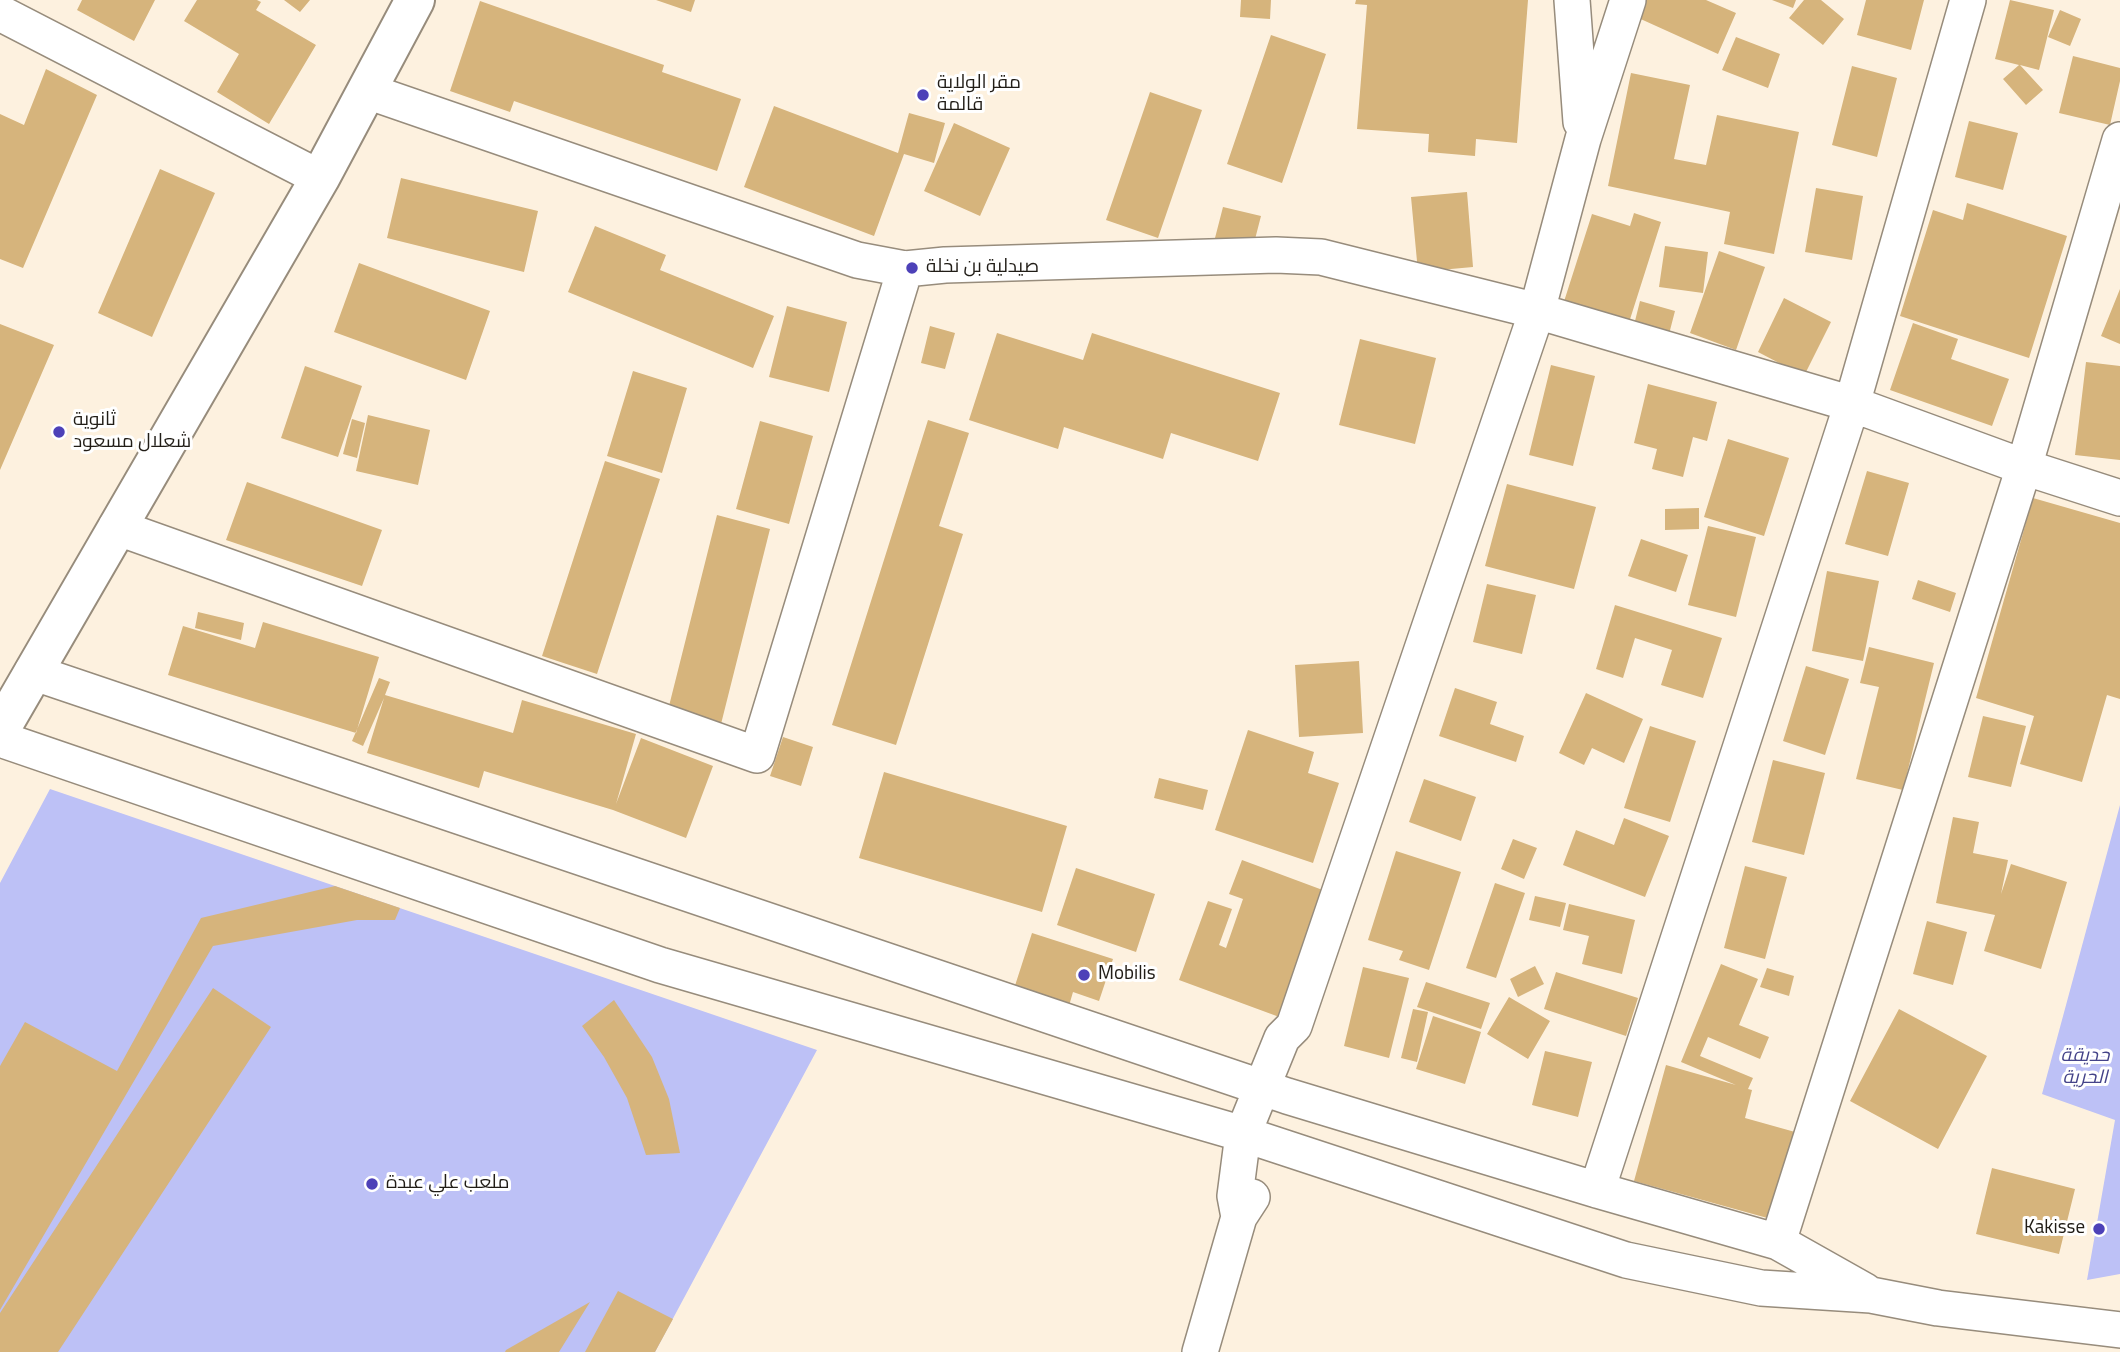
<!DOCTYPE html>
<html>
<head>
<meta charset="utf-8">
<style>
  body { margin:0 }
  canvas { display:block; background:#fdf1df }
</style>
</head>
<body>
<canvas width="2120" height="1352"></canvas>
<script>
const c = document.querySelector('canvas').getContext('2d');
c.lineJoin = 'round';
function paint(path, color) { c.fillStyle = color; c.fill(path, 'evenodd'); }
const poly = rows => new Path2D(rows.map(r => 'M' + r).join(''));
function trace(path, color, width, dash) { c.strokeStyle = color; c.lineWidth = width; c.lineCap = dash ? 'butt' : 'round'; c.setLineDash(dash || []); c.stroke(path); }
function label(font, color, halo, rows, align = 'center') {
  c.font = font + ' Georgia,Cairo,serif'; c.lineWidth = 6; c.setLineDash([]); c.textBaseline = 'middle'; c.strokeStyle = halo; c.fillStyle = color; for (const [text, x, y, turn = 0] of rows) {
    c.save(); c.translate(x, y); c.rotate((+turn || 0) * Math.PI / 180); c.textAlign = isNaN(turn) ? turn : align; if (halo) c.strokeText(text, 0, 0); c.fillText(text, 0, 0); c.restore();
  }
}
const green = poly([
  [50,789,817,1050,655,1352,0,1352,0,883],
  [2120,805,2120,1274,2087,1280,2115,1120,2042,1094]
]);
const building = poly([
  [82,0,155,0,134,41,77,10],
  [197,0,257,0,261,2,256,10,316,45,269,124,217,92,239,54,184,21],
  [284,0,310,0,300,12],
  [656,0,695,0,691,12],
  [1241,0,1271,0,1270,19,1240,17],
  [1356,0,1528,0,1517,143,1476,139,1475,156,1428,152,1429,134,1357,129,1367,5,1355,4],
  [1641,0,1706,0,1736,13,1718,54,1634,16],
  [1772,0,1796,0,1793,8],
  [1804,0,1821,0,1844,19,1823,45,1789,18],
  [1866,0,1924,0,1911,50,1857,35],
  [2010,0,2054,10,2039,70,2020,65,2043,90,2026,105,2003,79,2019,65,1995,59],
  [480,1,664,65,662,72,741,99,717,171,514,101,510,112,450,91],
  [2060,10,2081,19,2070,46,2048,37],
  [1271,35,1326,54,1282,183,1227,164],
  [1736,37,1780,54,1768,88,1722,70],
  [2073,56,2120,68,2120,81,2110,125,2059,113],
  [1852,66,1897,78,1877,157,1832,145],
  [46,69,97,95,23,268,0,259,0,114,24,125],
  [1631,73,1690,85,1674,159,1706,165,1717,115,1799,132,1774,254,1724,244,1730,212,1608,186],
  [1150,92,1202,110,1158,238,1106,220],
  [774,106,898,153,909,113,945,123,934,163,904,154,874,236,744,187],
  [1969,121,2018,133,2003,190,1955,177],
  [954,123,1010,148,980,216,924,191],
  [160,169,215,193,152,337,98,313],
  [401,178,538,211,524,272,387,238],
  [1816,188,1863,196,1852,260,1805,252],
  [1467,192,1473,267,1418,272,1411,197],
  [1967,203,2067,236,2029,358,1900,316,1933,210,1963,220],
  [1223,207,1261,216,1253,247,1215,238],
  [1634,213,1661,222,1625,335,1560,314,1592,214,1630,226],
  [595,226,666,255,660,270,774,316,753,368,568,292],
  [1665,246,1708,252,1703,293,1659,287],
  [1719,251,1765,267,1736,350,1690,333],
  [359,263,490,311,466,380,334,332],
  [2120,289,2120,344,2101,336],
  [1784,298,1831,322,1804,376,1758,352],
  [1640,301,1675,311,1668,338,1633,329],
  [787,306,847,322,829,392,769,377],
  [1913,323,1958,339,1951,359,2009,379,1992,426,1890,390],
  [0,324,54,345,0,470],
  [930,326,955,333,945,369,921,363],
  [997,333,1083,360,1092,333,1280,393,1258,461,1171,433,1163,459,1064,427,1058,449,969,420],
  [1360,339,1436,358,1415,444,1339,425],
  [2086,362,2120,366,2120,460,2075,455],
  [1551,365,1595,376,1573,466,1529,455],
  [305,366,362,386,338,457,281,438],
  [633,371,687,388,662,473,607,456],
  [1648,384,1717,402,1707,441,1693,437,1683,477,1652,469,1657,449,1634,443],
  [368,415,430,430,418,485,356,471],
  [352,419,365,423,357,458,343,454],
  [928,420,969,433,939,526,963,534,896,745,832,725],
  [760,421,813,436,789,524,736,509],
  [1728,439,1789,458,1764,536,1704,517],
  [605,461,660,479,597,674,542,656],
  [1867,471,1909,483,1888,556,1845,544],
  [247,482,382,530,362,586,226,540],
  [1507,484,1596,507,1574,589,1485,566],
  [2033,498,2120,523,2120,699,2107,695,2082,782,2020,764,2034,716,1976,698],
  [1699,508,1699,529,1665,530,1665,509],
  [717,515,770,529,721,724,668,710],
  [1708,526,1756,537,1736,617,1688,605],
  [1641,539,1688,555,1676,592,1628,576],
  [1827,571,1879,581,1863,661,1812,651],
  [1918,580,1956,593,1950,612,1912,599],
  [1487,584,1536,595,1522,654,1473,642],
  [1615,605,1722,638,1703,698,1661,685,1672,650,1635,638,1623,678,1596,669],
  [198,612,244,623,241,640,195,628],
  [263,622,379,657,356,733,168,675,183,626,255,648],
  [1869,647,1934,663,1903,790,1856,779,1879,687,1860,683],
  [1359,661,1363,733,1299,737,1295,665],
  [1806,666,1849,679,1825,755,1783,741],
  [379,678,390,682,385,695,513,733,522,700,636,734,616,804,641,738,713,766,686,838,613,810,484,771,479,788,367,753,384,698,363,746,352,741],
  [1455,688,1497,702,1490,724,1524,736,1516,762,1439,736],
  [1586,693,1643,719,1624,763,1592,748,1584,765,1559,753],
  [1983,716,2026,726,2011,787,1968,777],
  [1650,726,1696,741,1670,822,1624,808],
  [1248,730,1314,752,1308,773,1339,783,1313,863,1215,830],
  [783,737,813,747,801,786,770,776],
  [1773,760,1825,773,1804,855,1752,842],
  [884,772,1067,826,1042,912,859,858],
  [1159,778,1208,790,1203,810,1154,798],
  [1424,779,1476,797,1461,841,1409,822],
  [1953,817,1979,822,1973,853,2008,860,2001,894,2011,864,2067,882,2041,969,1984,951,1995,915,1936,903],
  [1624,818,1669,836,1645,897,1563,865,1576,830,1614,845],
  [1513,839,1537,848,1524,879,1501,869],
  [1396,851,1461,872,1429,970,1399,960,1403,951,1368,940],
  [1242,860,1328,892,1282,1018,1179,980,1208,901,1232,909,1219,945,1226,948,1243,899,1229,894],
  [1745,866,1787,877,1765,959,1724,948],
  [1076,868,1155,894,1136,952,1057,925],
  [1495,883,1525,893,1496,978,1466,968],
  [335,886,400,908,395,920,357,920,213,946,0,1310,0,1066,25,1022,117,1071,201,918],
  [1535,896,1566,903,1560,927,1529,920],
  [1569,904,1635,920,1622,974,1582,964,1589,936,1563,930],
  [1927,921,1967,932,1953,985,1913,974],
  [1032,933,1113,959,1099,1001,1073,992,1066,1016,1011,998],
  [1721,964,1758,979,1739,1025,1769,1037,1760,1059,1708,1037,1700,1056,1753,1078,1748,1089,1752,1090,1745,1118,1795,1132,1771,1219,1634,1181,1666,1065,1736,1085,1681,1062],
  [1535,966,1544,984,1518,997,1510,979],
  [1363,967,1409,978,1389,1058,1344,1046],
  [1767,968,1794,976,1789,996,1760,987],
  [1556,972,1638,998,1626,1036,1544,1009],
  [1426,982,1490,1003,1481,1029,1417,1007],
  [213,988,271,1027,58,1352,0,1352,0,1313],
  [1509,997,1550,1021,1528,1059,1487,1034],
  [614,1000,652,1057,669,1099,680,1153,646,1155,627,1098,604,1057,582,1026],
  [1413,1009,1428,1012,1417,1062,1401,1058],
  [1899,1009,1987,1056,1938,1149,1850,1101],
  [1433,1016,1481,1032,1465,1084,1416,1069],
  [1545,1051,1592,1062,1578,1117,1532,1105],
  [1992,1168,2075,1189,2059,1254,1976,1234],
  [618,1291,673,1319,655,1352,585,1352],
  [590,1302,559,1352,505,1352,506,1350]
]);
const minor = poly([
  [1572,0,1581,122],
  [0,13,320,178],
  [367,91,857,260,905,269,945,265,1276,255,1321,257,1537,311,1852,404,2024,467,2120,498],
  [116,527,757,755,905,269],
  [32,672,1287,1096,1597,1190,1778,1242,1865,1291],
  [0,739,660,965,1243,1134,1626,1260,1761,1288,1871,1295,1938,1308,2120,1330],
  [1597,1190,1852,404,1968,0],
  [1239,1217,1235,1196,1243,1134,1282,1038,1294,1026,1537,311,1583,139,1628,0],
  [1778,1242,2024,467,2120,140],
  [1200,1352,1239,1217,1252,1197]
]);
const major = poly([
  [0,730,320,178,415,0]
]);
const markers = [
  [923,95,7,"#4d41b8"],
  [912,268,7,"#4d41b8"],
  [59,432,7,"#4d41b8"],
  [1084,975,7,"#4d41b8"],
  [372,1184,7,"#4d41b8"],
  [2099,1229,7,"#4d41b8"]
];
const poiNames = [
  ["مقر الولاية",937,84],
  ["قالمة",937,106],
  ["صيدلية بن نخلة",926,268],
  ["ثانوية",73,421],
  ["شعلال مسعود",73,443],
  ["Mobilis",1098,975],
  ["ملعب علي عبدة",386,1184],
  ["Kakisse",2085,1229,"right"]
];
const parkNames = [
  ["حديقة",2085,1057],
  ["الحرية",2085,1079]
];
paint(green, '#bdc1f6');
paint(building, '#d6b47c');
trace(minor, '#978c7c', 38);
trace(major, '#978c7c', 42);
trace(minor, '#fff', 35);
trace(major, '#fff', 38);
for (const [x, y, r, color] of markers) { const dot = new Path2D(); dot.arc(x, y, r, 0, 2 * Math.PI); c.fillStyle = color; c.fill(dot); trace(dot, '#fff', 2.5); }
label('19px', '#211d17', '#fff', poiNames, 'left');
label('italic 19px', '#444389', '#fff', parkNames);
</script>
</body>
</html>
